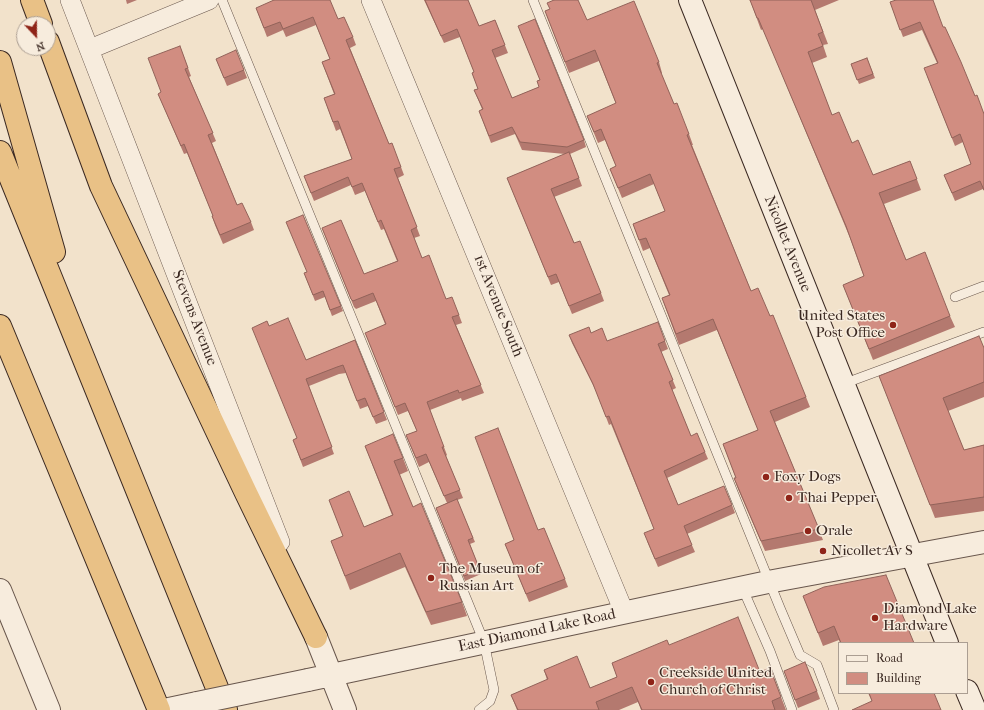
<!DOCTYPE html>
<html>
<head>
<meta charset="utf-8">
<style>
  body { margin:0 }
  #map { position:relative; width:984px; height:710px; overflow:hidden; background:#f2e2cb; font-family:"IM FELL French Canon",serif }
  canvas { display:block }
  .legend { position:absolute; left:838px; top:642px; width:130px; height:52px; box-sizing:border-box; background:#f7ecdd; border:1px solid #ab9e92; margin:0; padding:5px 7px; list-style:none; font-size:12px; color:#3a2821 }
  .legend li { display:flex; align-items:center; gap:8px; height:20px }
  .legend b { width:20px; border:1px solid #ab9e92 }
  .north { position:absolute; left:16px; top:16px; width:40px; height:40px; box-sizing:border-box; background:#f7ecdd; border:1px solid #ab9e92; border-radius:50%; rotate:158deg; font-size:11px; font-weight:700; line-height:16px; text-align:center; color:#3a2821 }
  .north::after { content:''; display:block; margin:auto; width:14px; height:18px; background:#8f2418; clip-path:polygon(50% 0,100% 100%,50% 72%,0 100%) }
</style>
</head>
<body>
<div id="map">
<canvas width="984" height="710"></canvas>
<ul class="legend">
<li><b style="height:5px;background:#f7ecdd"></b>Road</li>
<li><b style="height:11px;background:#d18d81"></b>Building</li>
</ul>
<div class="north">N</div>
</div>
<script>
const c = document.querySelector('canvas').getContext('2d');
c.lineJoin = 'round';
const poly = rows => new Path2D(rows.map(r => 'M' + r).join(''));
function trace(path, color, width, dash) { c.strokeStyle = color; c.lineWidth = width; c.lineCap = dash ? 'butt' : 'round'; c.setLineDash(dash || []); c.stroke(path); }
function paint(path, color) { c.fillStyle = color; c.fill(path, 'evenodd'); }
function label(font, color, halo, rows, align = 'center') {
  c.font = font + ' "IM FELL French Canon",serif'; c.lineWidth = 3; c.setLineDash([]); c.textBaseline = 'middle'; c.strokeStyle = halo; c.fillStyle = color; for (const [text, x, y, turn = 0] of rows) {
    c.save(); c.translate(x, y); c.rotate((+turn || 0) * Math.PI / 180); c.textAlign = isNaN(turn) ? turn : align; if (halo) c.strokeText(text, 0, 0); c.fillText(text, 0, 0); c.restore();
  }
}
const service = poly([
  [222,0,484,642,494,690,490,701,479,710],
  [533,0,780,608,800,655,817,665,834,710],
  [955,297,984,286],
  [843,384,984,332],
  [742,587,770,651,792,710]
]);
const minor = poly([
  [70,0,280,542],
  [371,0,624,612],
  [90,49,209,0]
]);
const tertiary = poly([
  [0,590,49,710],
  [316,637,345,710],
  [308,680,768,582,984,542],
  [164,710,197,703]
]);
const secondary = poly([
  [690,0,947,643],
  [967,691,975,710]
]);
const motorway = poly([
  [32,0,41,24],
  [48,42,101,186,246,493,316,637],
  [0,62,54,252],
  [0,152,226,710],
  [0,326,159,710]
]);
const tertiaryBridge = poly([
  [197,703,308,680]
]);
const wall = poly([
  [126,0,137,0,127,4],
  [424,0,468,0,479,26,495,20,508,53,495,58,512,98,539,87,540,80,518,26,584,140,586,147,570,154,582,186,554,197,574,243,601,293,604,301,572,314,559,282,551,285,507,178,565,154,522,150,515,134,491,143,479,111,482,109,474,90,478,89,472,73,474,72,460,37,444,43],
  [750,0,839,0,815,10,828,44,823,45,827,57,812,63,832,115,852,143,873,175,910,161,921,190,884,204,906,260,950,316,955,327,873,360,843,285,864,277,850,238,763,29,761,30],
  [890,2,943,27,975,96,984,114,984,191,983,189,955,201,944,175,971,164,963,142,955,146,927,76,937,63,922,30,903,37],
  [256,8,338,19,353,37,356,45,350,48,389,144,401,167,404,175,398,178,420,236,414,238,422,258,446,299,459,315,462,323,456,325,484,393,462,401,461,398,430,410,447,455,446,456,463,498,457,500,475,542,470,544,481,574,465,581,436,508,447,503,429,462,419,467,406,435,417,431,408,411,398,415,366,335,385,324,376,301,356,309,354,307,322,228,364,274,397,261,384,229,381,230,365,191,355,195,351,185,314,201,304,176,352,159,340,129,336,131,324,98,334,94,322,62,330,59,316,25,286,37,283,30,267,37],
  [545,11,587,20,659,62,662,73,661,74,674,104,689,134,693,145,692,145,751,291,770,316,806,397,810,407,775,422,823,540,765,551,738,489,734,478,736,478,723,444,758,430,717,330,679,345,662,298,669,295,650,248,643,251,633,224,665,211,654,184,622,198,610,169,616,166,605,140,598,143,587,116,616,104,599,61,569,73],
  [180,46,191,76,189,77,216,141,212,143,237,205,251,222,254,230,223,244,215,225,212,216,213,216,187,153,184,154,158,94,161,92],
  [867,58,875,78,859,84,851,64],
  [216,59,244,70,247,78,227,86],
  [304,273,341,306,343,311,332,316,325,297,315,301],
  [269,326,306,360,355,340,387,420,376,424,368,406,360,409,346,373,339,374,309,386,334,454,303,467,293,440,297,438],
  [591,333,607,341,665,341,668,349,661,352,676,388,672,390,691,436,705,452,708,459,667,478,678,505,732,505,735,513,687,534,695,552,658,567,647,541,654,529,611,424,609,425,596,391,572,343,569,335],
  [984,348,984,397,948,411,964,450,984,445,984,511,935,518,879,376],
  [365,446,403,458,408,471,399,475,413,507,462,602,467,616,431,625,405,567,350,590,331,541,343,536,329,500,364,527,392,515],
  [538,530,565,579,568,587,529,602,505,544],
  [803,596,914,643,840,643,839,640,823,646],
  [669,645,760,672,770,668,786,710,641,710,638,702,619,710,517,710,511,695,547,680,544,670,590,688,617,677,612,663],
  [784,671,817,691,820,699,798,708],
  [868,693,934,693,872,701]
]);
const building = poly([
  [274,0,330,0,338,19,344,17,353,37,346,40,389,144,392,143,401,167,394,169,417,227,411,230,422,258,429,255,446,299,452,297,459,315,452,317,481,385,459,393,458,390,427,402,444,447,442,447,460,490,444,496,426,454,416,458,406,435,417,431,405,403,395,407,366,335,365,333,386,324,373,293,353,301,351,299,322,228,341,220,364,274,398,261,381,220,378,222,362,183,352,187,348,177,311,193,304,176,352,159,338,121,333,122,324,98,335,94,322,62,330,59,313,17,283,29,280,22,264,28,256,8,274,0],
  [425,0,468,0,479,26,495,20,505,45,492,50,512,98,539,87,537,81,540,80,518,26,535,19,584,140,567,147,520,142,512,127,489,136,479,111,483,109,474,90,478,89,472,73,474,72,457,29,441,36,425,0],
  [554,0,578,0,587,20,634,1,659,62,657,63,674,104,677,103,689,134,687,135,751,291,758,288,770,316,773,315,806,397,770,411,819,529,761,541,734,478,736,478,723,444,758,430,713,319,676,334,662,298,670,295,646,238,639,240,633,224,665,211,650,174,618,188,610,169,616,166,601,129,594,132,587,116,616,103,595,50,565,62,545,11,550,9,547,3,554,0],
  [750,0,811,0,823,32,818,34,823,46,808,52,832,115,839,112,852,143,858,140,873,175,910,161,917,179,879,193,906,260,925,252,950,316,869,349,843,285,864,276,846,226,758,18,757,18,750,0],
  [896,0,933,0,943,27,945,27,961,62,975,96,977,95,984,114,984,190,980,181,952,193,944,175,971,164,960,134,952,138,924,68,938,63,920,22,900,30,890,2,896,0],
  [180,46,188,68,185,69,213,133,208,135,237,205,242,203,251,222,220,235,212,216,213,216,184,144,181,146,158,94,161,92,148,58,180,46],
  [236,50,244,70,224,78,216,59,236,50],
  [867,58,873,74,857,80,851,64,867,58],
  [569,152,579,178,551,189,574,243,580,241,601,293,569,306,556,274,548,277,507,178,569,152],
  [303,215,341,306,330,310,323,291,313,295,304,273,307,272,286,222,303,215],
  [288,318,306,360,355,340,384,412,373,417,365,398,357,401,343,365,337,367,306,379,332,447,301,460,293,440,297,438,252,328,267,321,269,326,288,318],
  [658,322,665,341,658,344,673,380,669,382,691,436,697,433,705,452,664,471,678,505,724,486,732,505,684,526,692,545,655,559,644,533,654,529,609,416,606,417,593,384,569,335,589,327,591,333,602,328,607,341,658,322],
  [979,336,984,348,984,382,943,398,964,450,984,445,984,497,930,505,879,376,979,336],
  [498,428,538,530,544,528,565,579,526,594,505,544,514,540,475,437,498,428],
  [393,434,403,458,394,461,413,507,421,503,462,602,426,612,400,553,345,576,331,541,343,536,329,500,349,491,364,527,393,515,365,446,393,434],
  [457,499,473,538,468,540,480,570,464,576,436,508,457,499],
  [886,575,914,643,841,643,834,626,818,633,803,596,824,587,886,575],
  [738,617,760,672,770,668,781,697,772,701,775,710,642,710,632,687,596,702,599,710,518,710,511,695,548,679,544,670,577,656,590,688,617,677,612,663,667,640,669,645,738,617],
  [805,662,817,691,795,700,784,671,805,662],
  [869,693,934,693,941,710,852,710,872,701,869,693]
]);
const markers = [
  [893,325,4,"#8f2418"],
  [766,477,4,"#8f2418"],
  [789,498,4,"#8f2418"],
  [808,531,4,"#8f2418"],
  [823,551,4,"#8f2418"],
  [431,578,4,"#8f2418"],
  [875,618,4,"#8f2418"],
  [651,682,4,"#8f2418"]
];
const streetNames = [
  ["Nicollet Avenue",787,244,68],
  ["1st Avenue South",498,306,68],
  ["Stevens Avenue",194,318,69],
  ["East Diamond Lake Road",537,631,-12]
];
const poiNames = [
  ["United States",885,316,"right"],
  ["Post Office",885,333,"right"],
  ["Foxy Dogs",774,477],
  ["Thai Pepper",797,498],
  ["Orale",816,531],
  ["Nicollet Av S",831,551],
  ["The Museum of",439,569],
  ["Russian Art",439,586],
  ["Diamond Lake",883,609],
  ["Hardware",883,626],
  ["Creekside United",659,673],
  ["Church of Christ",659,690]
];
trace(service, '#68564c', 10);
trace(minor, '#68564c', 20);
trace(tertiary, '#68564c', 24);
trace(secondary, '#3a2821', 24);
trace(motorway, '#3a2821', 24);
trace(service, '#f7ecdd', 9);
trace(minor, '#f7ecdd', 19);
trace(tertiary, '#f7ecdd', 22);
trace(secondary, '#f7ecdd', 22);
trace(motorway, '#e9c186', 22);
trace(tertiaryBridge, '#68564c', 24, []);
trace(tertiaryBridge, '#f7ecdd', 22);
paint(wall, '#b4796f');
paint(building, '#d18d81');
trace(building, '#92635a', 1);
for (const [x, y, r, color] of markers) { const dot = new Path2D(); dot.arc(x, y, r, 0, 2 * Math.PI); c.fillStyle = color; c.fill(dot); trace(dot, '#f7ecdd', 1.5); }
label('15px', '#3a2821', '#f7ecdd', streetNames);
label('15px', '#3a2821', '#f7ecdd', poiNames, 'left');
</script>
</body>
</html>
